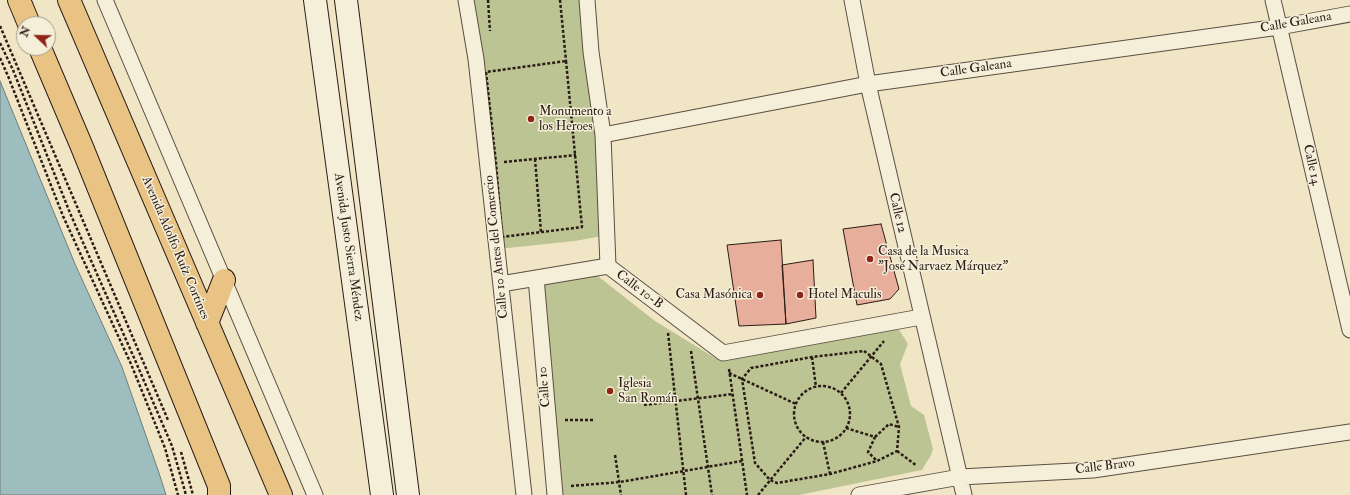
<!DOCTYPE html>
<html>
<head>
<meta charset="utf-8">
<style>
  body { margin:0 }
  #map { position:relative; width:1350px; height:495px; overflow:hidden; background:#f0e6c6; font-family:"IM FELL Double Pica",serif }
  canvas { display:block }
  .north { position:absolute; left:16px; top:16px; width:40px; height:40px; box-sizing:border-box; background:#f5efda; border:1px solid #a49b8c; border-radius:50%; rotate:292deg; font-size:11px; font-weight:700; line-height:16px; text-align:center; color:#2b1c16 }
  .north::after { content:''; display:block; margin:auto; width:14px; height:18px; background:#8f2418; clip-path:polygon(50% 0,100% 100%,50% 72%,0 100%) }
</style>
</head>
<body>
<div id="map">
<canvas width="1350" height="495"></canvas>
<div class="north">N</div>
</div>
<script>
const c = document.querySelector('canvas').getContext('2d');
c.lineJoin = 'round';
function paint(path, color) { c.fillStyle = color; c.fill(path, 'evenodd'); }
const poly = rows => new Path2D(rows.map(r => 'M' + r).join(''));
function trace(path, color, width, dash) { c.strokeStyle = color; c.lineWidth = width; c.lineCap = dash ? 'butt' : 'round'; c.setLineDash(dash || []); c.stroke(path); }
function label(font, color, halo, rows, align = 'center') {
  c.font = font + ' "IM FELL Double Pica",serif'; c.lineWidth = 3; c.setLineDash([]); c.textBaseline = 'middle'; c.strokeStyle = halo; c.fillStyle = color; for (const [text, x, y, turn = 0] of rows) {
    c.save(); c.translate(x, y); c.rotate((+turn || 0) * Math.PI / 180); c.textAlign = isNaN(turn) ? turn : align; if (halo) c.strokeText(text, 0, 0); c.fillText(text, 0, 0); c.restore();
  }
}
const green = poly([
  [467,0,587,0,607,235,575,241,498,249],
  [590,270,655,321,720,361,810,345,896,325,908,344,900,364,911,406,924,415,933,449,931,455,922,470,799,495,556,495,538,302,549,276]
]);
const water = poly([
  [0,81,75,264,122,367,159,473,166,495,0,495,0,81]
]);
const building = poly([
  [881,224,899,289,890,299,857,305,843,229,881,224],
  [781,240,786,324,739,326,727,245,781,240],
  [813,260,816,318,786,324,782,265,813,260]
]);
const path = poly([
  [488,0,490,31],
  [560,0,566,61],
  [0,26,168,420],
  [0,43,13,70,70,213,135,360,172,446,186,495],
  [0,58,8,76,63,216,131,364,165,448,178,495],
  [566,61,582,227,502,237,496,163,486,72,566,61],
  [535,159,541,232],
  [504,162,576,155],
  [668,333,686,495],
  [691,351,712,495],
  [864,351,881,364,899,427,897,451,877,461,830,474,777,483,770,480,755,463,742,379,751,368,812,357,864,351],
  [812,357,816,387],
  [729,369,747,495],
  [729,373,796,404],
  '794 414a28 28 0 1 1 56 0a28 28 0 1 1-56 0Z',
  [841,393,884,341],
  [644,405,733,394],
  [565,420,595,420],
  [846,428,875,437,868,452,877,461],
  [875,437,889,424,899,427],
  [823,442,830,474],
  [897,451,917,466],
  [181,452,193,495],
  [615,455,621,495],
  [571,486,620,482,742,461],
  [758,495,806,437]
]);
const minor = poly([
  [105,0,315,495],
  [466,0,476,59,524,495],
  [587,0,591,52,603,135,608,266],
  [852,0,868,84,964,495],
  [1273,0,1350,330],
  [603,135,868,84,1279,27,1350,14],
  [608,266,723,353,921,317],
  [536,278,555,495],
  [501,284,608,266],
  [859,495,960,477,1093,470,1350,432]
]);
const secondary = poly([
  [315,0,382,495],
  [346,0,408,495]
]);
const primary = poly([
  [19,0,29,24],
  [69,0,281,495],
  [40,48,82,147,219,486,219,495],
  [207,323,224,280]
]);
const markers = [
  [531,119,4,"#8f2418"],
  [870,259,4,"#8f2418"],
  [760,295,4,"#8f2418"],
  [800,295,4,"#8f2418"],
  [610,391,4,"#8f2418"]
];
const streetNames = [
  ["Calle Galeana",1296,23,-10],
  ["Calle Galeana",976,69,-8],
  ["Calle 14",1311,165,77],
  ["Calle 12",897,213,77],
  ["Avenida Justo Sierra Méndez",348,247,82],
  ["Calle 10 Antes del Comercio",497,247,-96],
  ["Avenida Adolfo Ruíz Cortines",175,248,67],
  ["Calle 10-B",639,290,37],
  ["Calle 10",545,387,-95],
  ["Calle Bravo",1105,467,-7]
];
const poiNames = [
  ["Monumento a",539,112],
  ["los Heroes",539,127],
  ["Casa de la Musica",878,252],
  ["\"José Narvaez Márquez\"",878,267],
  ["Casa Masónica",752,295,"right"],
  ["Hotel Maculis",808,295],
  ["Iglesia",618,384],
  ["San Román",618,399]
];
paint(green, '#bcc493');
paint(water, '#9ebdbf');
trace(water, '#707d7b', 1);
paint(building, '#e7ae9c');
trace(building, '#2b1c16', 1);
trace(minor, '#5c4e42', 17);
trace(secondary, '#2b1c16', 24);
trace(primary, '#2b1c16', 24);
trace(path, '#2b1c16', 2.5, [3, 2]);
trace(minor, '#f5efda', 15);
trace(secondary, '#f5efda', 22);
trace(primary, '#e8c383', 22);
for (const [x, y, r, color] of markers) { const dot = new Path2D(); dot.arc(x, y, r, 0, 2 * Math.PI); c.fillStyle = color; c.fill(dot); trace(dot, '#f5efda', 1.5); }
label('13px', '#2b1c16', '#f5efda', streetNames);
label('13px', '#2b1c16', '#f5efda', poiNames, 'left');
</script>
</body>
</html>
